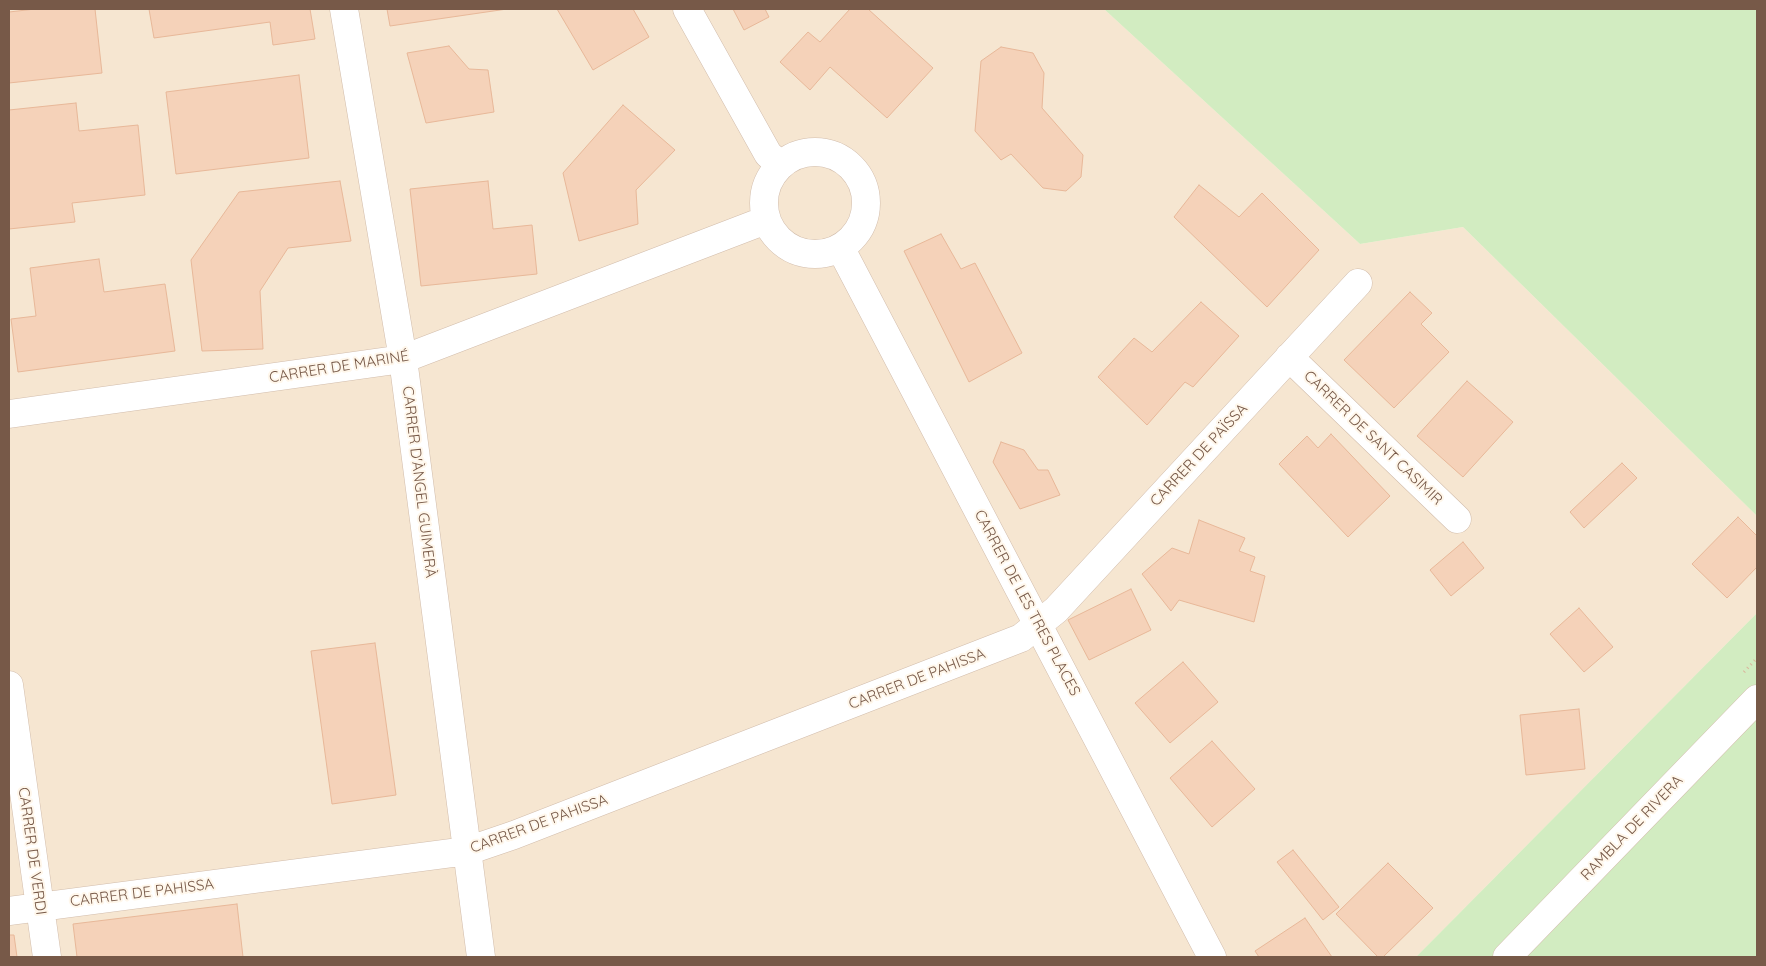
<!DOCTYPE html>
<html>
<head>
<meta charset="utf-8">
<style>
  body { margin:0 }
  #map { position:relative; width:1766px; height:966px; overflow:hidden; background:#fef4e3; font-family:Quicksand,sans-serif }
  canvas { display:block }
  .frame { position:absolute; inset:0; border:10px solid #775948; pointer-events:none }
</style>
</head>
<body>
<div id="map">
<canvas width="1766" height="966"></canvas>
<div class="frame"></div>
</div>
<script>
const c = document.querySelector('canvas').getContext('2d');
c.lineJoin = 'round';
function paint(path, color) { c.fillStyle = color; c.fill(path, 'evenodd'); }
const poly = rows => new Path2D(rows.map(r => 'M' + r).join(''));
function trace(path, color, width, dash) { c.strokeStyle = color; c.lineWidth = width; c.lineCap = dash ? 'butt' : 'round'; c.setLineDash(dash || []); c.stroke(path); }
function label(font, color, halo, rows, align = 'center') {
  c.font = font + ' Quicksand,sans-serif'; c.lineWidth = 4; c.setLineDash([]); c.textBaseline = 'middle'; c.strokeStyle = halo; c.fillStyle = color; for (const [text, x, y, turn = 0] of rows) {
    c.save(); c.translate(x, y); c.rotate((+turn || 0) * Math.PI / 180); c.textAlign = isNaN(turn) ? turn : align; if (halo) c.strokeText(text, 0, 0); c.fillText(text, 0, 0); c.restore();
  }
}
const residential = poly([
  [9,9,1104,9,1360,244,1463,227,1757,516,1757,613,1416,957,9,957]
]);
const green = poly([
  [1104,9,1757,9,1757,516,1463,227,1360,244],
  [1757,613,1757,957,1416,957]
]);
const building = poly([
  [35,9,95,9,102,73,9,83,9,12,35,9],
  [149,9,310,9,315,39,273,45,270,22,154,38,149,9],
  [387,9,507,9,390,26,387,9],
  [557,9,633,9,649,37,593,70,557,9],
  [733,9,765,9,769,17,744,30,733,9],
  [850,9,868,9,933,68,887,118,830,67,810,90,780,62,808,32,820,42,850,9],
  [449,46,469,69,488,70,494,112,426,123,407,53,449,46],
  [1001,47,1033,53,1044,73,1042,108,1083,155,1081,177,1066,191,1043,188,1011,154,1001,160,975,131,981,61,1001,47],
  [299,75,309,158,176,174,166,92,299,75],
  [76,103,79,131,138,125,145,195,72,203,75,222,9,229,9,110,76,103],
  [623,105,675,150,636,190,638,224,579,241,563,173,623,105],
  [340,181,351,241,288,248,260,291,263,349,202,351,191,260,239,192,340,181],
  [488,181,493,229,532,225,537,274,421,286,410,189,488,181],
  [1199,185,1239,217,1262,193,1319,250,1267,307,1174,217,1199,185],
  [941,234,961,269,975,263,1022,353,969,382,904,251,941,234],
  [99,259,104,292,165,284,175,351,18,372,11,319,36,316,30,268,99,259],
  [1410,292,1432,313,1421,324,1449,352,1394,408,1344,360,1410,292],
  [1201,302,1239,336,1193,387,1185,382,1147,425,1098,377,1134,338,1152,352,1201,302],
  [1467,381,1513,422,1463,477,1417,436,1467,381],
  [1331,434,1390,496,1348,537,1279,464,1307,436,1318,448,1331,434],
  [1001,442,1024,450,1038,470,1048,470,1060,495,1020,509,993,462,1001,442],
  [1622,463,1637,478,1584,528,1570,512,1622,463],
  [1738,517,1757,536,1757,567,1727,598,1692,564,1738,517],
  [1199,520,1245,538,1239,551,1255,557,1250,571,1265,576,1254,622,1179,600,1171,611,1142,574,1172,548,1189,554,1199,520],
  [1463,542,1484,568,1451,596,1430,570,1463,542],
  [1131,589,1151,630,1089,660,1068,620,1131,589],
  [1579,608,1613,647,1584,672,1550,634,1579,608],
  [375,643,396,795,332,804,311,651,375,643],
  [1183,662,1218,702,1170,743,1135,703,1183,662],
  [1579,709,1585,769,1526,775,1520,715,1579,709],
  [1212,741,1255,789,1212,827,1170,778,1212,741],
  [1293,850,1339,907,1323,920,1277,862,1293,850],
  [1388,863,1433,908,1383,957,1378,957,1336,914,1388,863],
  [237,904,243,957,77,957,73,924,237,904],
  [1305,918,1332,957,1259,957,1255,951,1305,918],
  [9,935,14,935,17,957,9,957,9,935]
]);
const path = poly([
  [1744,672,1757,658]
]);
const minor = poly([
  [344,9,403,359,481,957],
  [687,9,768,154,780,165],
  '764 203a51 51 0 1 1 102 0a51 51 0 1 1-102 0Z',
  [841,249,1212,957],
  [1289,357,1457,519],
  [9,414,403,359,766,220],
  [9,685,47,957],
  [9,911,467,851,514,835,1021,638,1056,610,1358,283],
  [1507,957,1757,699]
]);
const streetNames = [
  ["CARRER DE MARINÉ",339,367,-9],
  ["CARRER DE SANT CASIMIR",1373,438,44],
  ["CARRER DE PAÏSSA",1199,455,-47],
  ["CARRER D'ÀNGEL GUIMERÀ",419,482,83],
  ["CARRER DE LES TRES PLACES",1027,603,62],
  ["CARRER DE PAHISSA",917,679,-21],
  ["CARRER DE PAHISSA",539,824,-20],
  ["RAMBLA DE RIVERA",1632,828,-46],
  ["CARRER DE VERDI",32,851,82],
  ["CARRER DE PAHISSA",142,893,-7]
];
paint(residential, '#f6e6d1');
paint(green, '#d2ecc1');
paint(building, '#f5d2b9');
trace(building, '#e8b899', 1);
trace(minor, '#d2bdac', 29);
trace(path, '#dab59c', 3, [1, 4]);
trace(minor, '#fff', 28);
label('15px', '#775948', '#fff7eb', streetNames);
</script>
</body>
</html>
